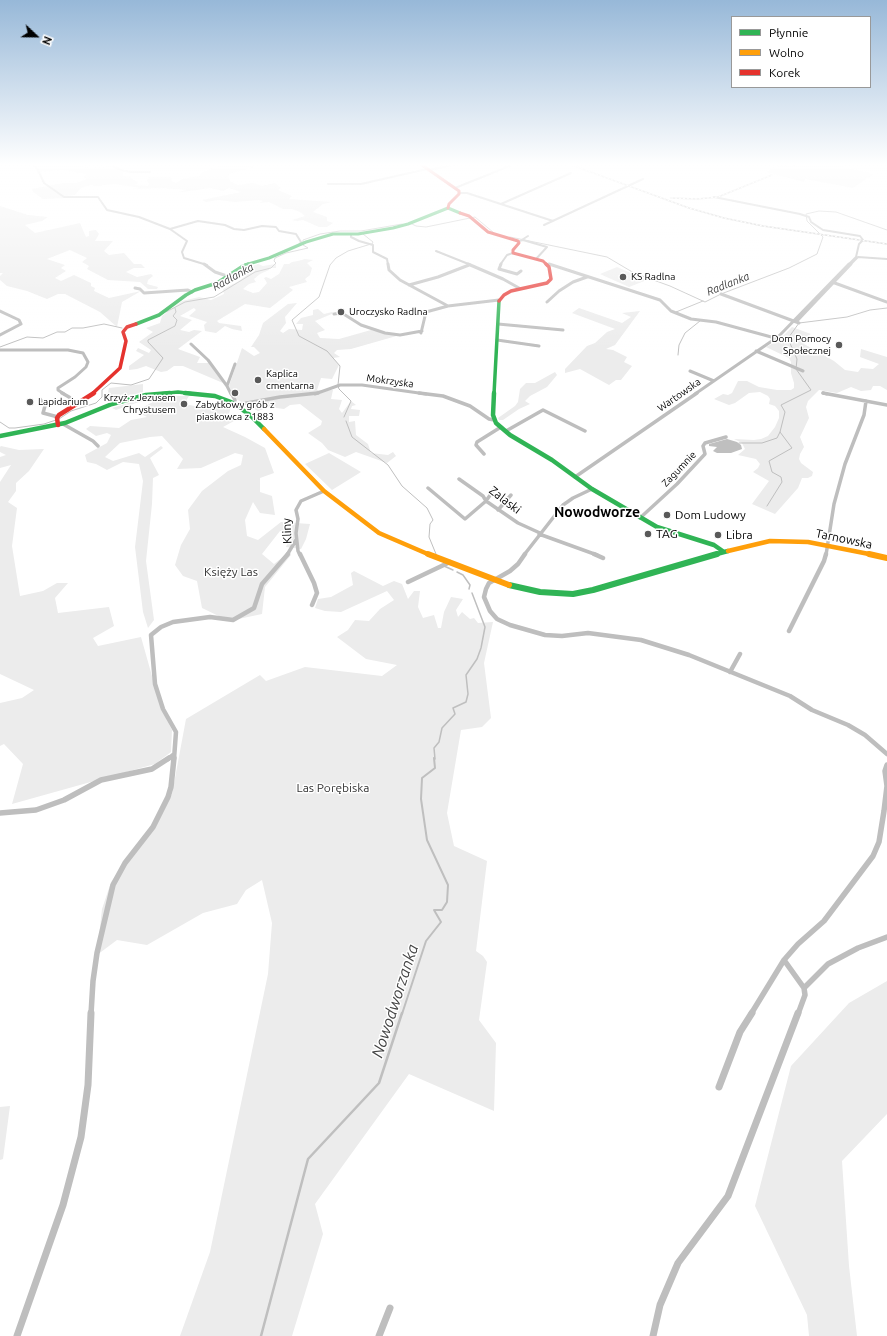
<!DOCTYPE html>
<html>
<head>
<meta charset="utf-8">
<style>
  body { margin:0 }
  #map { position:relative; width:887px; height:1336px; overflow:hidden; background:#fff; font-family:Ubuntu,sans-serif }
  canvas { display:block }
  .legend { position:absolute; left:731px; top:16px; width:140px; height:72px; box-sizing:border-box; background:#fff; border:1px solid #999; margin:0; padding:5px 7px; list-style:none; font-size:12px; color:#000 }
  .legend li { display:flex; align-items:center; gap:8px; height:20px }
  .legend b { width:20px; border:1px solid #999 }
  .north { position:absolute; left:16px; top:16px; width:40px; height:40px; -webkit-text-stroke:3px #fff; paint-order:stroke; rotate:112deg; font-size:11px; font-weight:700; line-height:16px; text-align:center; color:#000 }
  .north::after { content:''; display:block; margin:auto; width:14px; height:18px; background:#000; clip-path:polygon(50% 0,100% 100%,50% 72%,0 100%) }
</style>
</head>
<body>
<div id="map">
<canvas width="887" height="1336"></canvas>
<ul class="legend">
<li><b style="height:5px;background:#30b455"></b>Płynnie</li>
<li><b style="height:5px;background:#ff9f0a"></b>Wolno</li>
<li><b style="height:5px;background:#e5322d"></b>Korek</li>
</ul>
<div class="north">N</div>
</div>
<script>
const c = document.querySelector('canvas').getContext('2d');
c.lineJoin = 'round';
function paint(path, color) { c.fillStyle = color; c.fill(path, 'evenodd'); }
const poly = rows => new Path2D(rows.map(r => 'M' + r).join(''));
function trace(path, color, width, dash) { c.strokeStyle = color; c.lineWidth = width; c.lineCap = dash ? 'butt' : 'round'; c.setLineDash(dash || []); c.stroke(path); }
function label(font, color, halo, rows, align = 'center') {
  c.font = font + ' Ubuntu,sans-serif'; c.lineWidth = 3; c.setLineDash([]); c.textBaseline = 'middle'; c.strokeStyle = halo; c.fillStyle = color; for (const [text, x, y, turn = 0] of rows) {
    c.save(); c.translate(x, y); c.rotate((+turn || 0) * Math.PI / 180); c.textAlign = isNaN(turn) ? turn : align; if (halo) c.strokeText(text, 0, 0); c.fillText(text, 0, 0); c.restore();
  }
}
const green = poly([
  [37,163,80,163,83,166,88,168,105,167,106,165,102,163,115,163,123,173,123,176,131,177,131,178,139,183,135,185,148,186,149,183,147,181,149,177,171,177,172,181,176,183,182,179,200,176,201,173,213,168,219,165,218,163,254,163,250,164,254,167,229,174,228,176,230,181,238,185,254,183,261,186,275,183,281,188,278,190,292,196,289,199,332,202,323,204,313,212,327,217,327,221,333,223,327,227,319,227,303,220,297,221,292,220,305,216,300,212,292,209,283,209,269,202,259,203,263,201,259,200,235,202,218,200,206,202,202,200,241,192,229,188,223,191,210,188,182,192,179,192,187,190,161,188,131,189,141,188,115,184,97,186,90,185,81,188,75,195,66,196,65,198,43,199,33,192,32,189,63,183,77,183,86,179,84,177,86,174,63,170,39,172,34,166],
  [810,163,830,163,874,174,853,188,805,179,804,182,766,172,774,167,788,165,807,166],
  [0,206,28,215,48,217,42,221,25,225,35,233,80,223,86,237,89,236,89,231,96,230,99,234,95,241,113,241,104,251,109,255,124,253,134,264,141,264,145,268,134,268,126,272,137,277,151,274,153,276,148,280,147,284,158,287,157,289,148,289,140,282,108,280,87,269,89,266,82,262,87,258,70,250,47,259,65,265,61,268,66,271,55,278,61,281,74,275,91,283,91,286,95,288,94,291,109,298,141,291,122,302,117,327,100,312,65,294,58,294,47,299,27,291,7,286,0,280,0,276,3,273,0,273],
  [305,259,313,260,307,263,312,268,310,275,305,279,307,282,289,287,293,290,270,308,245,304,217,321,219,323,241,326,242,331,232,329,225,326,216,333,205,331,204,325,207,322,189,316,196,310,194,308,180,316,192,320,180,330,189,332,194,330,202,331,178,349,200,357,197,363,210,363,223,383,183,366,174,366,167,371,161,372,146,366,137,369,129,370,129,366,144,355,136,351,138,348,149,353,151,350,139,342,153,332,146,328,160,323,162,316,182,301,199,297,211,300,224,294,223,289,239,281,249,273,241,270,258,264,263,266,276,264,276,268,269,268,269,270,260,274,254,279,256,282,249,284,243,289,253,293,259,292,267,283,264,278,266,277,271,279,279,274,284,264,289,264,292,262,298,261],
  [617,267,647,280,629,287,600,274],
  [297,303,285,317,286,323,280,331,283,333,289,329,302,330,303,324,296,324,301,318,313,315,313,310,318,309,324,314,332,312,334,313,315,321,325,330,317,333,320,338,339,339,371,330,400,335,351,349,337,350,334,353,340,357,333,358,339,365,332,379,321,378,317,390,333,390,331,399,342,400,339,409,342,413,351,401,356,405,352,406,351,409,360,410,359,416,349,416,349,422,355,421,356,435,368,444,371,453,388,455,393,452,396,456,387,463,356,452,345,457,328,450,322,443,308,433,321,425,322,421,300,404,290,405,284,409,269,407,258,411,234,398,229,386,242,348,254,356,260,353,254,347,251,347,259,335,263,323,288,304],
  [579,308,622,323,631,317,622,313,640,311,615,345,606,349,613,350,627,357,624,362,632,366,621,380,616,380,609,385,580,369,565,373,565,369,587,346,595,343,607,332,615,329,572,313],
  [792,327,811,334,806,337,804,344,834,361,845,370,858,372,861,368,873,369,879,364,860,357,861,349,887,357,887,390,880,386,873,386,871,390,861,391,851,387,837,393,819,390,808,401,806,407,809,418,800,437,804,447,800,454,799,459,801,463,813,472,812,476,808,478,802,478,798,488,775,514,752,504,769,481,753,472,758,468,760,464,756,459,738,455,745,449,742,443,734,439,754,440,761,439,768,436,775,427,779,418,779,411,775,406,769,404,770,399,768,396,760,392,749,393,735,403,729,405,714,399,723,394,728,395,732,393,738,381,747,381,759,387,777,390,791,390,794,388,794,383,791,373,791,362,789,358,766,347,779,340],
  [555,372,557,375,547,387,530,396,525,401,530,404,519,409,503,420,499,420,498,418,515,406,518,402,520,389,526,383,535,383],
  [143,384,143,392,106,402,109,388],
  [175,395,170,396,189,396,184,404,205,408,208,406,231,406,229,414,243,416,223,427,245,437,265,448,274,473,260,478,260,492,272,496,275,515,260,513,253,502,245,520,247,536,258,540,281,522,310,524,306,539,301,549,286,547,292,531,280,531,262,554,274,564,284,556,291,555,265,587,262,614,229,621,202,608,197,581,183,576,175,565,181,545,190,529,188,510,202,491,228,471,241,465,243,455,235,453,201,468,177,469,183,459,162,436,150,437,120,443,105,457,113,461,139,453,145,457,161,446,163,448,150,458,159,475,153,478,152,504,146,561,154,620,148,628,143,612,135,547,143,481,139,464,123,462,107,470,96,464,87,462,85,455,107,443,111,435,107,433,96,436,86,429,90,426,119,428,131,420,147,417,139,413,140,409,160,398,136,403,116,410,112,408,152,396],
  [1,446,19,450,44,449,29,471,16,483,16,491,8,502,17,508,12,546,20,596,43,591,57,583,68,583,55,598,58,613,109,607,114,626,93,638,98,646,141,637,161,708,172,730,171,752,155,764,12,804,23,764,4,744,0,746,0,703,22,698,34,690,0,674,0,482,11,465,0,468,0,457,6,455,0,452,0,447],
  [329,453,361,472,332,490,305,464],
  [354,571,383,586,394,581,402,584,408,599,414,591,420,591,418,607,423,618,434,615,438,628,441,628,444,612,451,597,463,599,456,610,458,617,462,612,470,619,474,618,478,623,493,622,484,663,491,718,482,727,461,730,447,813,454,846,487,861,476,951,483,956,487,962,479,1020,496,1043,494,1111,409,1074,315,1204,323,1234,292,1336,180,1336,210,1252,268,974,272,923,262,880,246,890,237,904,203,913,147,945,117,940,97,955,102,909,111,882,157,818,172,794,186,719,260,675,266,681,305,667,382,676,397,665,366,659,337,637,348,630,355,620,369,621,380,609,394,600,387,591,341,612,325,611,315,608,318,599,331,597,353,585,351,573],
  [887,981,887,1114,842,1161,849,1266,857,1336,809,1336,807,1315,755,1206,791,1066,849,1003],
  [10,1106,3,1159,0,1160,0,1107]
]);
const water = poly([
  [727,439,737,442,741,445,742,449,731,453,717,453,713,451,717,447,709,446,709,444]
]);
const streamFar3 = poly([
  [410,223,416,226,426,227,475,217,494,233],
  [363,234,373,242,372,244],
  [510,237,607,257,634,273,670,286,705,302,721,294,789,268,817,254,823,237,807,221,806,214,819,211,836,212,887,230],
  [166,312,185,302,214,297,255,272,271,268,276,263,274,261,275,258,286,253,308,248,303,245,303,240,320,234,340,231,361,231,402,224],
  [678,312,676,312,703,301],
  [0,347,27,337,43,338,57,332,65,332,72,328,83,328,104,324,122,328],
  [678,355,679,345,685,333,700,321],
  [338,385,340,366,327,351,299,336,292,320,319,297,330,265,336,258,348,251,371,244],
  [338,386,339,389,351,401,344,417],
  [59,419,71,411,96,403,102,397,102,390,111,383,131,385,149,379,163,358,148,342,148,340,175,326,177,320,173,316,176,312,175,308],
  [346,421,352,437,388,465,402,486,427,508,433,520,430,524,429,537,436,554],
  [0,422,9,428,15,428,44,424,56,420],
  [739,443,762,443,777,438,780,432],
  [767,506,782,482,781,477,772,472,769,461,792,448,780,432,785,412,781,405,811,390,796,369,797,359,789,341,789,337,799,323,847,317,870,310,887,308]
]);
const streamFar2 = poly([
  [444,566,453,570],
  [457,572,463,575,470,585,469,589],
  [435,759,434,748,439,742,442,728,455,714,453,708,466,702,468,694,466,675,477,659,481,648,485,627,472,593]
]);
const streamFar1 = poly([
  [402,1014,426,941,441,922,434,910,442,910,447,902,448,885,427,840,421,799,422,778,435,768,434,758]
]);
const stream = poly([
  [261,1336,308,1159,379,1083,402,1013]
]);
const canalFar1 = poly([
  [850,265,858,257,887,259]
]);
const canal = poly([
  [721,294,799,323],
  [796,322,851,264]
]);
const streetFar5 = poly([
  [36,163,34,166,38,170,44,183,64,197,98,197,107,210,139,217,170,229,187,241,182,252,184,258,207,265],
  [113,163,114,167,121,170,131,172,150,172],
  [291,163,293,163],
  [429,170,462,163],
  [328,184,361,184,427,169],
  [455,188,517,163],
  [460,193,467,193,553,221],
  [714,197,800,214,809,217,811,222,823,230,860,236,863,240,859,244,856,257,848,265],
  [501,204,571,173],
  [544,225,643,179],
  [170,229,198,221,225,225,234,229,244,230,262,226,276,227,279,231,296,234,301,242,299,245],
  [351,235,351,237,359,241,373,245,373,252,387,259,388,265],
  [519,241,523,240,547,247,536,259],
  [520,241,528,236],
  [436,251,471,265],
  [548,264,552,265],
  [500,265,507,255,513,253]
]);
const streetFar4 = poly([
  [204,264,215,272,227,276],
  [388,264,389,270,400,280,448,306],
  [468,264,503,279,519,288],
  [501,264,499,269,517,274,521,271],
  [549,264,660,300,671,311,691,319,716,322,775,338],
  [832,282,887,302],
  [409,285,438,277,469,265],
  [135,288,140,289,144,293,188,290,192,292],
  [547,302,559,291,573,282,587,277],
  [0,311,19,320,21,324,0,335],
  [334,314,342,313,361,325,385,333,400,335,422,331],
  [498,324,563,330],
  [421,333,426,312,448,306,499,300],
  [497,340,539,346],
  [191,344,208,360,227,386],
  [0,350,68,350,83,353,88,362,86,367,75,377,58,388,58,390,64,394],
  [756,351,803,371],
  [690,371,714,381],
  [823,393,827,394],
  [231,394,227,386,235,364],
  [315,394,340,385,362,385,426,394],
  [695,394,779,336,849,264]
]);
const streetFar3 = poly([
  [62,393,69,397,76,405],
  [231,393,235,400,234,404],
  [419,393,443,396,470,406,489,419,494,420],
  [823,393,887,405],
  [40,399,45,406,43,413,58,417],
  [236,405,280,397,318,393],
  [63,424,93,441,98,446],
  [506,431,543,410,585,431],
  [484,454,476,445,477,442,501,427],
  [575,477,697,393],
  [459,479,483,496,486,501,518,523,540,533],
  [428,488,465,519,486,501,495,488],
  [498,510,511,495],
  [640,518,677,484,705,454,703,446,705,443,726,437],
  [539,534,597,555],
  [287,555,296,540],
  [300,555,298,551,296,533,298,519,296,510,301,501,324,491],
  [524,555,563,505,573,498,592,489],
  [826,555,834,504,845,464,864,415,866,401]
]);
const streetFar2 = poly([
  [300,554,314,583,317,593,312,605],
  [525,554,518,564,510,571,489,583,486,589,484,597,490,611,497,619,510,625,545,635,562,636,588,633,641,640,689,655,790,696,812,710,848,725,865,735,887,754],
  [594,554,603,558],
  [408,582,450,562],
  [789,631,824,561,826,554],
  [730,672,740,654],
  [168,759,173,755],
  [174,759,176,732,163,709,155,684,151,635,161,627,173,622,210,617,233,620,254,608,262,584,288,554]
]);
const streetFar1 = poly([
  [0,813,36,810,64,800,101,780,152,769,169,758],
  [784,960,804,988,805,995,798,1014],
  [804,988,828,964,858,948,887,937],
  [91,1014,93,981,97,953,113,885,125,863,153,827,168,797,171,787,174,758],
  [751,1014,784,960,798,944,824,921,873,856,879,842,884,811,887,786,885,771,887,765]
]);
const street = poly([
  [719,1087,740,1032,752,1013],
  [17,1336,63,1205,81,1137,88,1085,91,1013],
  [379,1336,390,1308],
  [653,1336,660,1305,678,1263,728,1196,798,1013]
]);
const fastFar3 = poly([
  [245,265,269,258,306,242,333,234,358,234,393,228,408,224,448,208,460,213]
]);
const fastFar2 = poly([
  [136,324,159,315,186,295,195,290,217,283,243,266,248,264],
  [159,394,178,392,194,394],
  [494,394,499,301]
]);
const fastFar1 = poly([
  [185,393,215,396,231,402,250,415,264,429],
  [494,393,493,415,496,423,510,435,552,460,592,489,657,527,714,545,724,552],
  [0,436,65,423,112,404,146,395,170,393],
  [713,555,728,551]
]);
const fast = poly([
  [509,585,540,592,573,594,593,590,717,554]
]);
const slowFar1 = poly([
  [264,429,324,491,379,533,430,555],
  [728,551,770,541,808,542,874,555]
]);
const slow = poly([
  [428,554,509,585],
  [869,554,887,558]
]);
const jamFar2 = poly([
  [419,163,459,191,459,194,449,204,448,208],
  [460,213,469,216,488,232,518,241,519,243,513,250,513,253,543,261,547,265]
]);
const jamFar1 = poly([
  [499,301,504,295,511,291,547,283,551,279,549,267,546,264],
  [92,394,120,368,126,341,123,332,127,327,136,324]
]);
const jam = poly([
  [58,425,57,418,59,415,94,393]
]);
const rail = poly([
  [566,163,689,208,724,218,763,226,887,244],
  [671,198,697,199,718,197,772,175]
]);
const markers = [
  [623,277,4,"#595959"],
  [341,312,4,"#595959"],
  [839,345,4,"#595959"],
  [258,380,4,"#595959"],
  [235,393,4,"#595959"],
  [30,402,4,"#595959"],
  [184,404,4,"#595959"],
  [667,515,4,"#595959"],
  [648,534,4,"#595959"],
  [718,535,4,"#595959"]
];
const farPoinames = [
  ["KS Radlna",631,277],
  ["Uroczysko Radlna",349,312],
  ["Dom Pomocy",831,339,"right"],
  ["Społecznej",831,351,"right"],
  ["Kaplica",266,374],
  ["cmentarna",266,386],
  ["Krzyż z Jezusem",176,398,"right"],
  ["Chrystusem",176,410,"right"],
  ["Lapidarium",38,402],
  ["Zabytkowy grób z",235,405,"center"],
  ["piaskowca z 1883",235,417,"center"]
];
const farStreetnames = [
  ["Mokrzyska",390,381,8],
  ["Wartowska",679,395,-35],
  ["Zagumnie",679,469,-46]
];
const farWaternames = [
  ["Radlanka",233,277,-29],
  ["Radlanka",728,284,-22]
];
const streetNames = [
  ["Zalaski",505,500,38],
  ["Kliny",287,531,-92],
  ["Tarnowska",844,539,12]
];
const poiNames = [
  ["Dom Ludowy",675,515],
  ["TAG",656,534],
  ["Libra",726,535]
];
const parkNames = [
  ["Księży Las",231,572],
  ["Las Porębiska",333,788]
];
const quarterNames = [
  ["Nowodworze",597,512]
];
const nearWaternames = [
  ["Nowodworzanka",395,1001,-72]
];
paint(green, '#ececec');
paint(water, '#bfbfbf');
trace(streamFar3, '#bfbfbf', 1);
trace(streamFar2, '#bfbfbf', 1.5);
trace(streamFar1, '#bfbfbf', 2);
trace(stream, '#bfbfbf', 2.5);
trace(canalFar1, '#bfbfbf', 2);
trace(canal, '#bfbfbf', 3);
trace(streetFar5, '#bebebe', 2);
trace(streetFar4, '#bebebe', 3);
trace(streetFar3, '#bebebe', 3.5);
trace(streetFar2, '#bebebe', 4.5);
trace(streetFar1, '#bebebe', 5.5);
trace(street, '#bebebe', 7);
trace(fastFar3, '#30b455', 3);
trace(fastFar2, '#30b455', 3.5);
trace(fastFar1, '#30b455', 4.5);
trace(fast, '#30b455', 6);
trace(slowFar1, '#ff9f0a', 4.5);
trace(slow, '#ff9f0a', 6);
trace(jamFar2, '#e5322d', 3);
trace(jamFar1, '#e5322d', 3.5);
trace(jam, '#e5322d', 4.5);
trace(rail, '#bebebe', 1.5);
trace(rail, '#fff', 1, [2]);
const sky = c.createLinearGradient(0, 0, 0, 350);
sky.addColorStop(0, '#97b8d8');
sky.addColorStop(0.47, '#fff');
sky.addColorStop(1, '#ffffff00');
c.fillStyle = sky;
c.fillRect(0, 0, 887, 350);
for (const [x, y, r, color] of markers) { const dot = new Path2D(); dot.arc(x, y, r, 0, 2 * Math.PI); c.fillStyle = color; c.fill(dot); trace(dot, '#fff', 1.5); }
label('10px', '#000', '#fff', farPoinames, 'left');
label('10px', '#000', '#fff', farStreetnames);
label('italic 11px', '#444', '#fff', farWaternames);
label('12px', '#000', '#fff', streetNames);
label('12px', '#000', '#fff', poiNames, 'left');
label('12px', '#333', '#fff', parkNames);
label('bold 14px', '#000', '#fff', quarterNames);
label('italic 16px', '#444', '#fff', nearWaternames);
</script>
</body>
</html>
